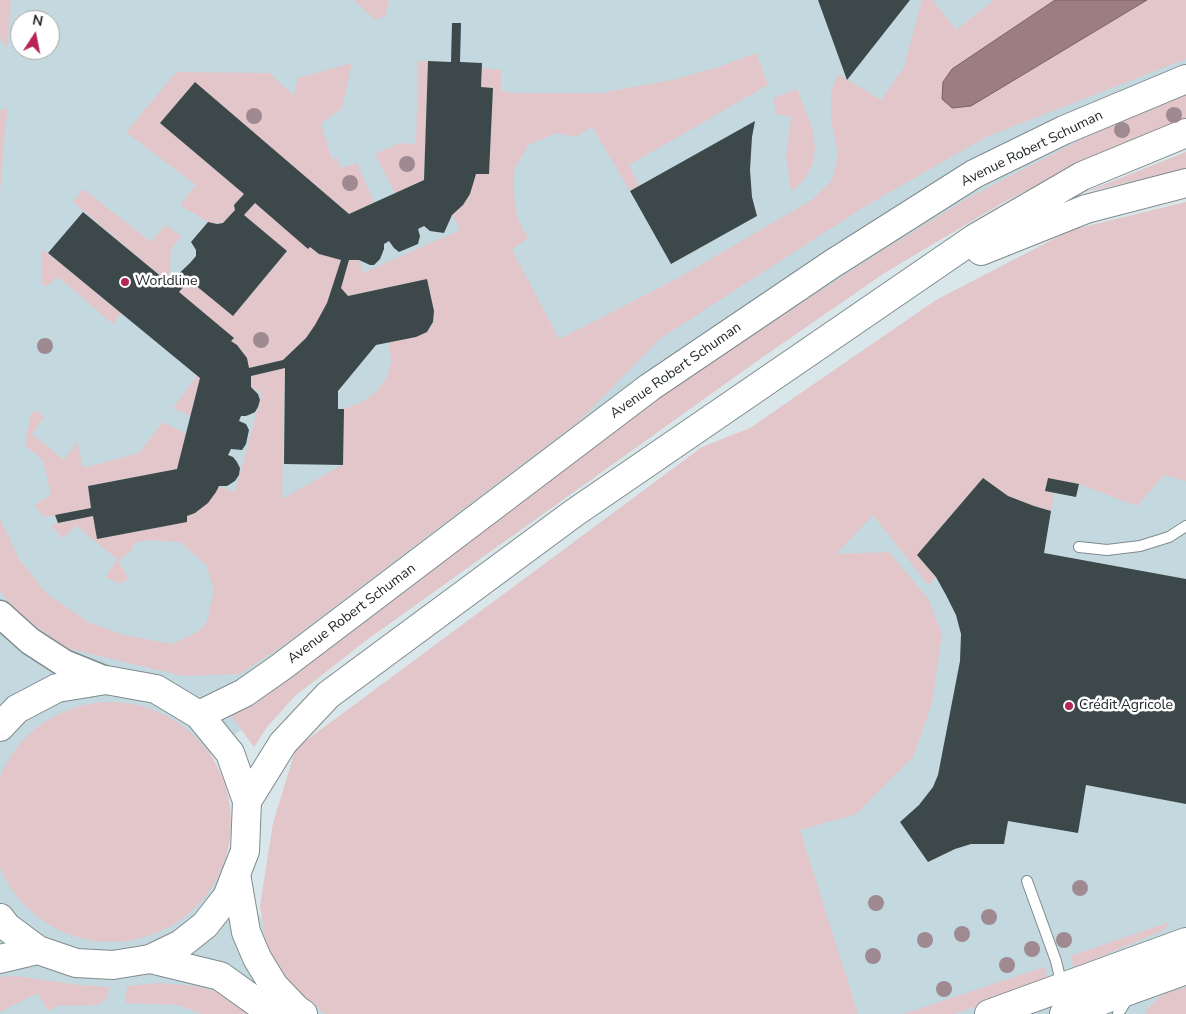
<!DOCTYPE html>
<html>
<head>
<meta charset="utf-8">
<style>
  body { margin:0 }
  #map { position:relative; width:1186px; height:1014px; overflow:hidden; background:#d9e6ea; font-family:"Nunito Sans",sans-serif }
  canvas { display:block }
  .north { position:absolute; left:10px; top:10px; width:50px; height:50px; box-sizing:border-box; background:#fff; border:1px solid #a5a7a7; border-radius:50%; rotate:11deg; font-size:14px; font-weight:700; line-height:20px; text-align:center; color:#1d2223 }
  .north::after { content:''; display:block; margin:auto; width:18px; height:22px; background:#b62655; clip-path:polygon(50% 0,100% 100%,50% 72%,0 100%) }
</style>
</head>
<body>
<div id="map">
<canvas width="1186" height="1014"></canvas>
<div class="north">N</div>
</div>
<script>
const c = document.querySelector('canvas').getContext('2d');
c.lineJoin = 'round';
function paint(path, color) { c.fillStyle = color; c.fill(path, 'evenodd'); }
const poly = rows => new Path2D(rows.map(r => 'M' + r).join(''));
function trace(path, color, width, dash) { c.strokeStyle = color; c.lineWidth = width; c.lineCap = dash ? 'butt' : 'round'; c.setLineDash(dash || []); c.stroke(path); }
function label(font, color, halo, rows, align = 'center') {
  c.font = font + ' "Nunito Sans",sans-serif'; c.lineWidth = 5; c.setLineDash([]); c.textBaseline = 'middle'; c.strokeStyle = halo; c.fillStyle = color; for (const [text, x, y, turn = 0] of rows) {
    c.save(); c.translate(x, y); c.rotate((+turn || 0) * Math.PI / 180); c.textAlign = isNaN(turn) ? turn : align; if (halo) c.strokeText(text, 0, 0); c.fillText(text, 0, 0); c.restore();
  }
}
const built = poly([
  [0,0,1186,0,1186,92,773,334,179,776,283,956,1186,244,1186,1014,0,1014],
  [20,20,50,20,50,50,20,50]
]);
const green = poly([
  [0,0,11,0,7,48,0,38],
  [354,0,389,0,385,16,375,20],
  [922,0,933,0,956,30,994,0,1186,0,1186,59,986,137,864,207,661,338,578,422,281,647,240,674,183,676,66,648,19,614,0,591,0,519,19,559,47,594,88,622,124,635,172,644,199,631,207,621,214,590,206,565,180,542,147,540,133,544,132,550,118,561,128,577,124,582,118,583,106,577,117,559,77,526,62,538,51,525,93,516,97,539,187,522,187,516,195,513,208,503,216,492,219,486,235,492,262,393,251,387,251,376,285,368,282,499,342,465,344,409,362,402,376,392,387,377,391,362,389,342,416,337,427,332,433,322,434,311,427,279,348,296,341,288,349,260,359,260,363,273,460,230,452,215,463,205,470,194,476,174,489,174,493,88,481,87,482,68,501,70,501,91,517,93,601,93,672,80,722,66,756,53,768,85,629,165,639,186,630,191,592,127,575,137,557,133,528,145,514,170,514,195,518,220,528,238,512,250,559,339,678,278,813,199,832,180,838,154,831,120,831,91,838,74,881,100,904,67],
  [418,61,428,61,424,180,395,193,375,154,399,143,416,144],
  [352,63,342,108,321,124,332,159,337,157,341,168,357,163,374,202,349,214,195,82,160,123,244,194,234,205,235,210,223,223,211,224,180,205,196,185,126,132,176,72,269,73,294,96,298,78],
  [797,89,813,130,815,149,812,166,804,180,791,192,786,155,791,117,776,114,773,98],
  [1186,94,1186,119,1095,156,1004,202,886,272,760,359,368,639,295,696,267,727,254,747,230,714,254,705,664,393,880,252,970,197,1088,136],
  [8,107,5,129,0,193,0,111],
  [1186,152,1186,169,1085,192],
  [83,189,151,242,165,225,181,236,171,250,169,283,73,202],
  [1186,202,1186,481,1164,475,1137,506,1079,484,1048,478,1045,491,1054,493,1051,511,1034,506,1008,496,983,478,917,555,936,577,928,585,873,515,836,554,889,552,929,600,942,634,932,703,913,757,856,814,800,830,858,1014,325,1014,287,981,266,944,260,906,273,823,296,748,702,447,750,428,936,300,1071,230],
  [255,203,308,248,310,247,319,254,341,260,327,303,315,325,306,338,283,360,249,368,247,358,237,345,179,292,189,280,233,316,287,252,244,215],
  [41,248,121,313,113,324,58,277,46,287,41,283],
  [197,376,200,378,190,416,173,408],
  [37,411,44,417,32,434,64,460,77,442,83,468,139,453,163,422,186,434,177,469,88,486,91,508,44,517,34,505,51,495,43,460,25,446,31,413],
  '-9 822a120 120 0 1 1 240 0a120 120 0 1 1-240 0Z',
  [1170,922,1164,930,1074,968,1070,956],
  [1044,967,1048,981,954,1014,903,1014],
  [16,976,79,985,110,987,107,998,99,1005,58,1006,48,1011,38,993,0,1012,0,977],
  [160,983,196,986,242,999,264,1014,202,1014,178,1005,125,1003,127,986],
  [1186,987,1186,1014,1146,1014,1148,1008,1163,994]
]);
const water = poly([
  [1055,0,1147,0,971,106,952,108,942,99,943,82,952,69,1055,0]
]);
const building = poly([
  [818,0,910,0,847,80],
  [452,23,461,23,460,62,482,63,481,87,493,88,489,174,476,174,470,194,463,205,452,215,444,233,430,231,424,226,418,229,420,236,418,244,399,252,394,248,389,241,384,244,384,249,380,259,374,265,370,265,359,260,349,260,341,288,348,296,427,279,434,311,433,322,427,332,416,337,376,345,338,391,338,409,344,409,343,465,284,464,285,368,251,376,251,387,258,394,260,400,258,407,255,412,251,414,246,416,241,416,239,421,246,424,249,430,246,444,242,450,231,449,228,455,233,457,237,462,240,468,239,475,235,481,227,486,219,486,216,492,208,503,195,513,187,516,187,522,97,539,93,516,58,523,55,515,91,508,88,486,177,469,200,378,48,253,83,212,169,283,190,263,196,256,196,250,191,242,208,222,217,224,223,223,235,210,234,205,244,194,160,123,195,82,349,214,424,180,428,61,451,62],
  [255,203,308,249,310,247,319,254,341,260,327,303,315,325,306,338,283,360,249,368,247,358,237,345,231,341,234,338,179,292,189,280,233,316,287,251,244,215],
  [755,121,752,137,750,170,752,197,757,216,671,264,630,191],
  [983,478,1008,496,1034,506,1051,511,1044,553,1186,579,1186,804,1086,785,1078,833,1008,821,1004,844,971,844,955,849,928,862,900,822,919,805,933,787,938,775,960,661,961,634,956,615,946,595,936,577,917,555],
  [1048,478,1079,484,1076,497,1045,491]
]);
const service = poly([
  [1079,547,1107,550,1140,546,1169,537,1186,526],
  [1027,881,1056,961,1062,986],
  [1118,1014,1128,998]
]);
const tertiary = poly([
  [0,614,30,641,64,663,106,680]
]);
const secondary = poly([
  [236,874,246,932,257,958,274,986,297,1010,303,1014],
  [150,959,220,976,273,1014],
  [989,1014,1186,942],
  [1064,1014,1186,970]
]);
const primary = poly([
  [981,251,1086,209,1186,183],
  [199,715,244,693,281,667,650,387,832,264,974,174,1064,130,1186,79],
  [0,727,17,709,57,688,106,680,156,689,199,715,230,753,247,801,245,851,227,897,205,925,181,944,150,959,113,965,76,963,38,950,7,927,0,918],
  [247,801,283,743,328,695,574,513,975,238,1082,176,1186,133],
  [0,959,38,950]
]);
const trees = [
  [1174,115],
  [254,116],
  [1122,130],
  [407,164],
  [350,183],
  [261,340],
  [45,346],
  [1080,888],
  [876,903],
  [989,917],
  [962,934],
  [925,940],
  [1064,940],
  [1032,949],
  [873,956],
  [1007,965],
  [944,989]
];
const markers = [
  [125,282,5,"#b62655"],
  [1069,706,5,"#b62655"]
];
const streetNames = [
  ["Avenue Robert Schuman",1032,149,-26],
  ["Avenue Robert Schuman",676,371,-35],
  ["Avenue Robert Schuman",352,614,-37]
];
const poiNames = [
  ["Worldline",135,282],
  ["Crédit Agricole",1079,706]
];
paint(built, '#c4d9df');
paint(green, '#e2c6ca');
paint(water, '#9e7d82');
trace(water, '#776266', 1);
paint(building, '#3d484b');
trace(service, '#7f8b8e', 12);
trace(tertiary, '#7f8b8e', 29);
trace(secondary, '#7f8b8e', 30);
trace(primary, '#7f8b8e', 30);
trace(service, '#fff', 10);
trace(tertiary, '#fff', 26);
trace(secondary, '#fff', 28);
trace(primary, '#fff', 28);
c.fillStyle = '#a08a91';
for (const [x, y] of trees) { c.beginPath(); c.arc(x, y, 8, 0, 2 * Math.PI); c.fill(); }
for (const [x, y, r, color] of markers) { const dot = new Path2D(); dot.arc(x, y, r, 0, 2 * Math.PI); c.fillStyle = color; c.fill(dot); trace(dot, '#fff', 2); }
label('14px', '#1d2223', '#fff', streetNames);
label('14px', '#1d2223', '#fff', poiNames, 'left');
</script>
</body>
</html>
